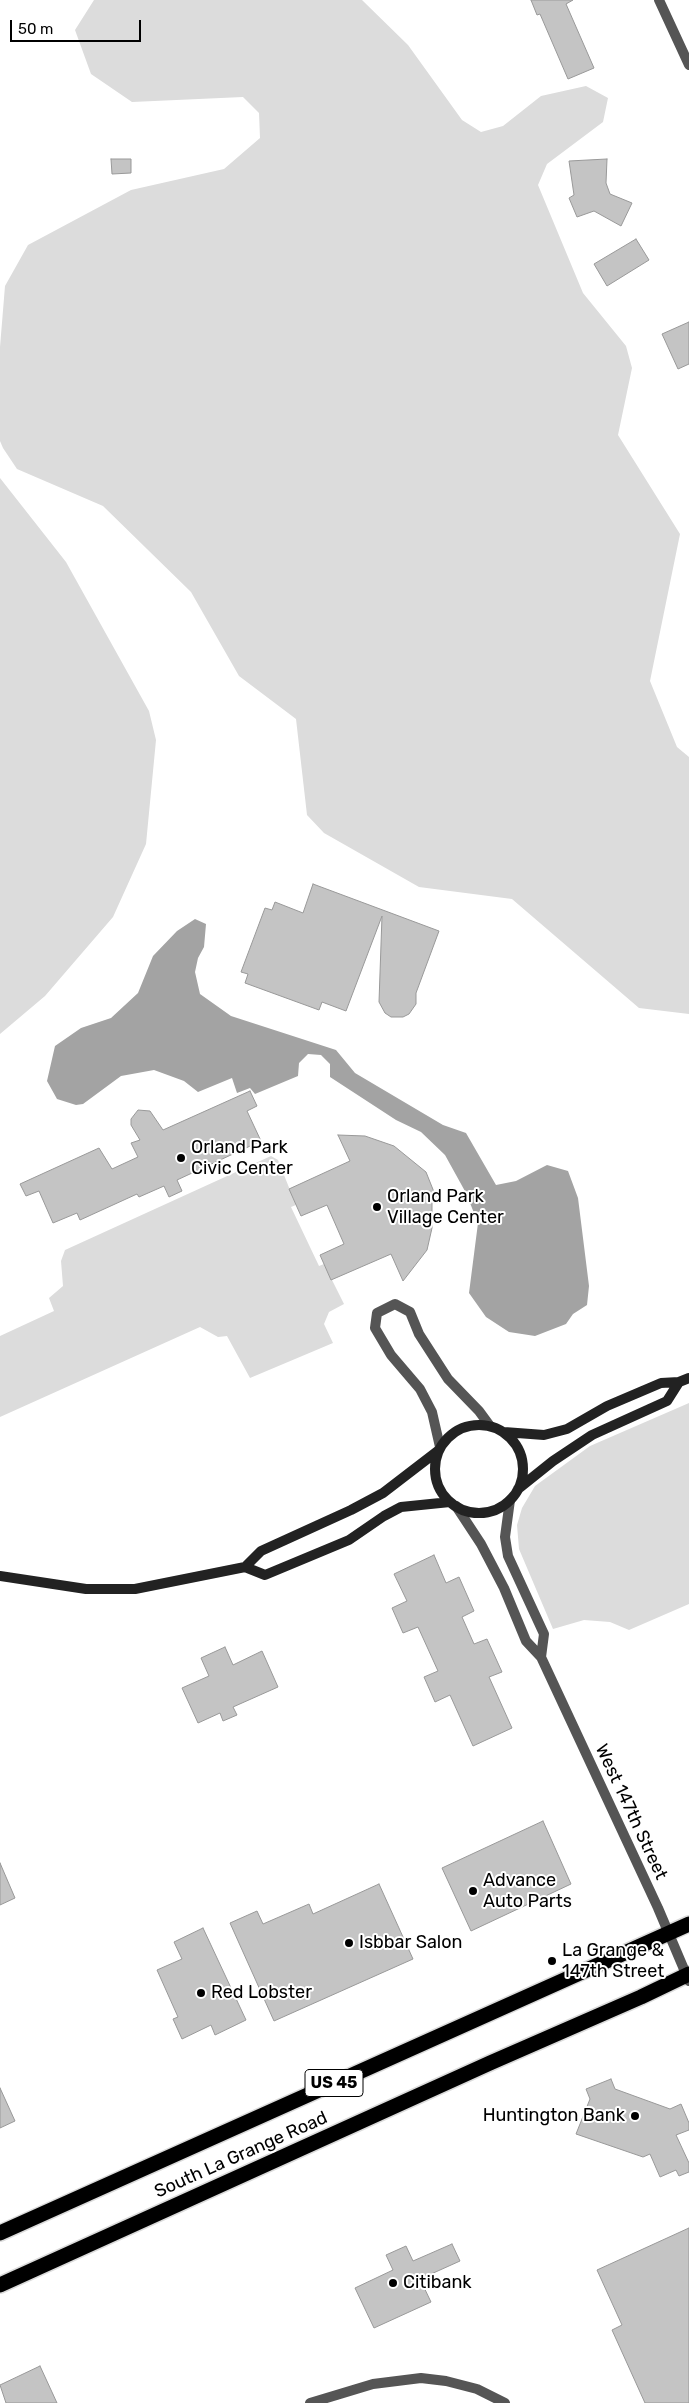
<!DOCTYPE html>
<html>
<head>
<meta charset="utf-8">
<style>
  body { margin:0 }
  #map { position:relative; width:689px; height:2403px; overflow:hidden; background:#fff; font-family:Rubik,sans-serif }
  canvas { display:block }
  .scale { position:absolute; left:10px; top:20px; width:131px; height:22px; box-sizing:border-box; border:2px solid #000; border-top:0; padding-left:6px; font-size:15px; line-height:18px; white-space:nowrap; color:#000; -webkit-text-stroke:4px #fff; paint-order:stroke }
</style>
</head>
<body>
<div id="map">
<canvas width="689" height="2403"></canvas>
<div class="scale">50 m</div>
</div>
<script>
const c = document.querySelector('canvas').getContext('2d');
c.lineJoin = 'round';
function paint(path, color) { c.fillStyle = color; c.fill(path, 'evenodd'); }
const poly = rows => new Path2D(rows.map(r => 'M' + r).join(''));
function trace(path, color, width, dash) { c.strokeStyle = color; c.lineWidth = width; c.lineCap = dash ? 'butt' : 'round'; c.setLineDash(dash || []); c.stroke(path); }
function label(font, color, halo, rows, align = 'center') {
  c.font = font + ' Rubik,sans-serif'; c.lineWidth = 4; c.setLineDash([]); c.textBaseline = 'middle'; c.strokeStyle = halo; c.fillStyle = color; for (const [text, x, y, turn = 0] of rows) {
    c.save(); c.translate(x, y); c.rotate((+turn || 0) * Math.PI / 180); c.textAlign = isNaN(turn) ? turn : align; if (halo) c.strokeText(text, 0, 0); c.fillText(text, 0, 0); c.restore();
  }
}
const green = poly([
  [94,0,362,0,408,45,462,120,481,132,503,126,541,96,586,86,608,98,603,122,547,164,538,185,583,293,626,346,632,368,618,435,680,534,650,681,677,747,689,757,689,1014,639,1008,512,899,419,887,324,833,307,815,296,719,239,676,191,592,103,506,17,469,3,448,0,441,0,347,5,286,28,245,131,190,224,169,260,138,259,113,243,97,132,102,91,74,75,30],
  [0,478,66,562,149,711,156,740,146,844,113,917,45,996,0,1034],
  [271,1156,278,1160,296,1205,291,1207,319,1266,324,1264,344,1304,329,1312,324,1324,333,1343,250,1378,227,1336,218,1337,200,1327,0,1417,0,1336,54,1311,49,1298,63,1286,61,1261,65,1250],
  [689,1403,689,1604,629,1630,610,1622,584,1620,553,1629,519,1549,517,1525,522,1508,535,1486,590,1446]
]);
const water = poly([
  [195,919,206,924,204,947,198,958,195,972,200,994,231,1016,336,1050,355,1073,443,1125,466,1133,496,1185,516,1181,547,1165,568,1171,578,1198,589,1286,587,1305,573,1314,566,1324,535,1336,509,1332,486,1317,469,1293,478,1223,466,1193,445,1155,421,1132,396,1120,330,1077,330,1064,321,1055,308,1054,299,1063,298,1076,255,1094,250,1088,237,1093,232,1078,198,1092,184,1081,154,1070,121,1076,83,1104,76,1105,57,1099,47,1081,55,1046,81,1028,111,1018,138,993,153,956,177,931]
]);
const building = poly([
  [531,0,573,0,566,4,594,68,568,79,540,14,537,15,531,0],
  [111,159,131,159,131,173,112,174,111,159],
  [607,159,606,183,610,194,632,203,621,226,594,211,577,217,569,198,574,195,569,161,607,159],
  [636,239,649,260,607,286,594,264,636,239],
  [689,322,689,364,678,369,662,334,689,322],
  [313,884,439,931,416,993,416,1004,409,1014,403,1017,391,1017,385,1013,379,1002,382,916,346,1011,322,1002,319,1010,245,983,248,974,241,972,265,908,272,910,275,902,303,913,313,884],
  [250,1091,257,1106,247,1111,261,1141,177,1180,182,1191,169,1197,164,1186,139,1197,137,1194,80,1220,77,1213,53,1223,39,1191,26,1196,20,1184,99,1148,112,1169,138,1157,131,1143,140,1140,131,1125,131,1119,138,1110,150,1111,163,1130,250,1091],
  [338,1135,365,1136,394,1146,426,1172,436,1197,432,1199,432,1228,427,1250,403,1281,391,1254,331,1280,320,1255,344,1244,327,1205,301,1216,289,1189,350,1161,338,1135],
  [434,1555,446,1583,459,1577,474,1611,462,1617,474,1644,487,1639,502,1672,489,1677,512,1728,473,1746,450,1695,435,1702,424,1677,438,1671,418,1627,403,1633,392,1608,407,1601,394,1574,434,1555],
  [225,1647,233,1665,262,1651,278,1687,233,1707,237,1715,223,1721,220,1713,198,1723,182,1688,209,1676,201,1658,225,1647],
  [543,1821,571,1884,471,1931,442,1868,543,1821],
  [0,1863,15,1898,0,1905,0,1863],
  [379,1884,413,1959,274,2021,230,1923,257,1911,263,1924,309,1904,313,1914,379,1884],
  [203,1928,246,2020,215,2035,211,2025,182,2039,173,2019,178,2017,157,1970,182,1959,174,1942,203,1928],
  [611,2079,615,2089,670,2109,681,2104,689,2123,689,2130,676,2135,689,2163,689,2172,679,2176,676,2170,660,2177,650,2154,643,2157,576,2134,590,2099,586,2089,611,2079],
  [0,2088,15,2121,0,2128,0,2088],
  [689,2228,689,2403,645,2403,612,2330,622,2325,597,2270,689,2228],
  [452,2244,460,2261,420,2279,431,2302,374,2328,355,2288,393,2270,386,2255,406,2246,413,2261,452,2244],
  [40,2366,57,2403,6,2403,0,2385,40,2366]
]);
const street = poly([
  [659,0,689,65],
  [440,1447,432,1412,420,1389,391,1355,375,1328,377,1313,395,1304,410,1312,419,1334,448,1379,479,1411,490,1426],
  [510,1500,505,1537,508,1556,544,1634,541,1657],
  [456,1506,481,1544,504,1588,526,1641,541,1657,658,1908,689,1981],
  [310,2403,373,2384,421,2378,446,2381,477,2389,505,2403]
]);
const secondary = poly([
  '435 1469a44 44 0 1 1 88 0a44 44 0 1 1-88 0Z',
  [504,1432,544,1435,567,1429,607,1406,661,1383,679,1382,689,1378],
  [518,1489,553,1461,592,1435,667,1401,679,1382],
  [245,1567,265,1575,349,1540,384,1516,401,1507,450,1502],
  [0,1576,86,1589,135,1589,245,1567,261,1551,351,1510,383,1493,439,1450]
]);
const highway = poly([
  [0,2233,689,1924],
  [0,2285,490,2063,641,1997,689,1974]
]);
const markers = [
  [181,1158,5,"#000"],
  [377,1207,5,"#000"],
  [473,1891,5,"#000"],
  [349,1943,5,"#000"],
  [552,1961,5,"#000"],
  [201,1993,5,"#000"],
  [635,2116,5,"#000"],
  [393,2283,5,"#000"]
];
const shields = [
  [334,2083,58]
];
const shieldNames = [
  ["US 45",334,2083]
];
const poiNames = [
  ["Orland Park",191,1148],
  ["Civic Center",191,1169],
  ["Orland Park",387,1197],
  ["Village Center",387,1218],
  ["Advance",483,1881],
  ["Auto Parts",483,1902],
  ["Isbbar Salon",359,1943],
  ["La Grange &",562,1951],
  ["147th Street",562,1972],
  ["Red Lobster",211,1993],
  ["Huntington Bank",625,2116,"right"],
  ["Citibank",403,2283]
];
const streetNames = [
  ["West 147th Street",631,1812,65],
  ["South La Grange Road",241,2155,-24]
];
paint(green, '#dcdcdc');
paint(water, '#a3a3a3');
paint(building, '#c4c4c4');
trace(building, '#999', 1);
trace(highway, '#dbdbdb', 18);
trace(street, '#555', 10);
trace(secondary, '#222', 10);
trace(highway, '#000', 15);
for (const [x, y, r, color] of markers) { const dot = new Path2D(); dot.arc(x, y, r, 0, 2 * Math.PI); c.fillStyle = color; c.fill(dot); trace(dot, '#fff', 2); }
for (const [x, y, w] of shields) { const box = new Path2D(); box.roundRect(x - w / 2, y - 13.5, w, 27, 4); c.fillStyle = '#fff'; c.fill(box); trace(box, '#000', 1); }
label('bold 16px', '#000', null, shieldNames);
label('18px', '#000', '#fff', poiNames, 'left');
label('18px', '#000', '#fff', streetNames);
</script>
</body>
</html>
